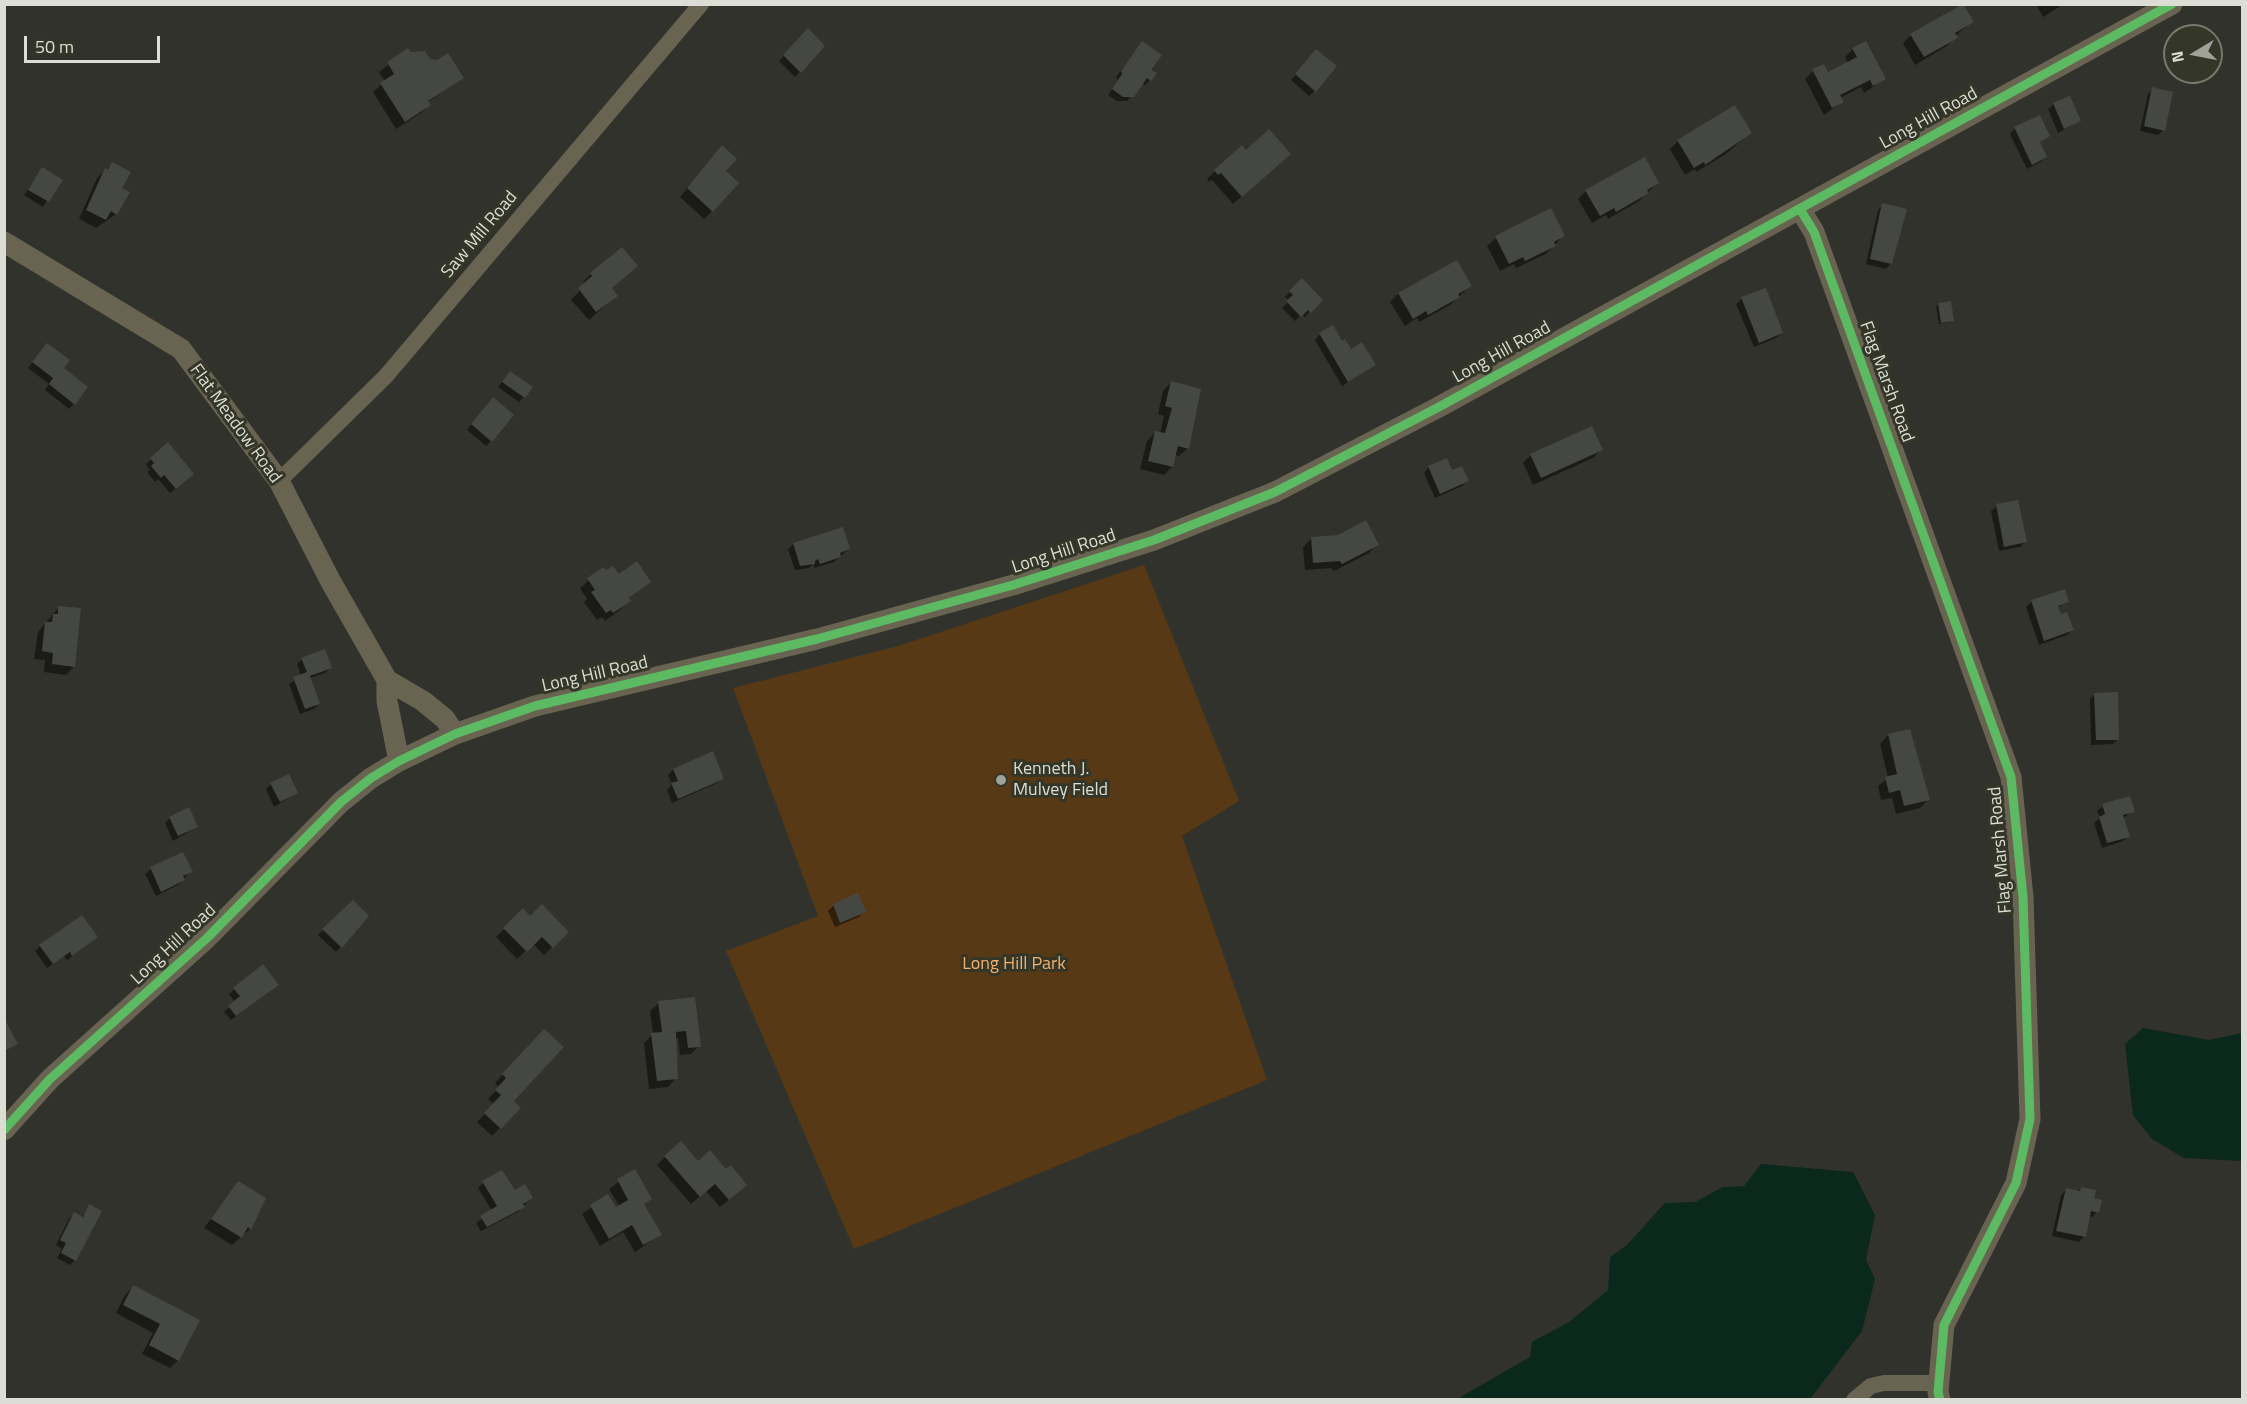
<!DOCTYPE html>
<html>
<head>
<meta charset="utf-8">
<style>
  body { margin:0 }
  #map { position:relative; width:2247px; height:1404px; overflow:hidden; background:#32322c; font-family:"Titillium Web",sans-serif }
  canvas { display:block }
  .frame { position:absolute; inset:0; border:6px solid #dcddd4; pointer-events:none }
  .north { position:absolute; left:2163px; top:24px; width:60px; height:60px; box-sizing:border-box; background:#343628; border:2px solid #77796d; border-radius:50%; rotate:260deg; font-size:16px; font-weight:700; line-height:24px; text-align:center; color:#dcddd4 }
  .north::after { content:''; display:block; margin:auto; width:21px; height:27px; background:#a0a199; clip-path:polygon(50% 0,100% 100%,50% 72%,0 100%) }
  .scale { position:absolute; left:24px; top:36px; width:136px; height:27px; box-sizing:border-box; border:3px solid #dcddd4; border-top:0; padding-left:8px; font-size:18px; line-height:21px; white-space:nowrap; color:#dcddd4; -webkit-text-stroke:4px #343628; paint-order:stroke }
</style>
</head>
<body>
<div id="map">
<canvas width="2247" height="1404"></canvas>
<div class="frame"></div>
<div class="north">N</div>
<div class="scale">50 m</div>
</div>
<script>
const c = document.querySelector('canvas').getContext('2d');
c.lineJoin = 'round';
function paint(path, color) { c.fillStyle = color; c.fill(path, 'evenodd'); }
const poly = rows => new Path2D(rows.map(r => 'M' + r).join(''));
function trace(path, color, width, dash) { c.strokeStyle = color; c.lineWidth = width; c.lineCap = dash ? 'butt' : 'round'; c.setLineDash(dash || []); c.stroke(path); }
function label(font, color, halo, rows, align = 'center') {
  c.font = font + ' "Titillium Web",sans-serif'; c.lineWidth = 6; c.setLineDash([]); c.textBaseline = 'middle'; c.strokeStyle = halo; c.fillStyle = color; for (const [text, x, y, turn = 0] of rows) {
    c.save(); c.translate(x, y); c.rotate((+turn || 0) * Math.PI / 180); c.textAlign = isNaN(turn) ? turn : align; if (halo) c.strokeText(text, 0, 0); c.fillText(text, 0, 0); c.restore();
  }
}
const green = poly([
  [1144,565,1239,801,1182,836,1267,1080,854,1249,726,951,818,916,733,688,898,646]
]);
const water = poly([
  [2143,1028,2209,1040,2242,1033,2242,1161,2184,1158,2152,1139,2133,1115,2125,1044],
  [1761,1164,1853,1172,1875,1215,1866,1260,1875,1279,1862,1331,1810,1399,1457,1399,1530,1357,1532,1342,1569,1322,1608,1290,1610,1257,1627,1245,1665,1203,1695,1202,1723,1187,1744,1186]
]);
const shadow = poly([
  [2036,4,2064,4,2043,17],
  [1972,22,1955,36,1947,46,1915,65,1903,43,1911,35],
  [808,30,823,46,795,77,779,61],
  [1142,43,1150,80,1145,85,1142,83,1127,101,1117,101,1108,95,1118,81,1116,77],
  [1853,49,1884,79,1864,93,1861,87,1840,98,1842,102,1824,115,1805,79,1813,71,1827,74,1848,63,1845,57],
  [408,50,410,54,429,60,462,78,427,103,429,105,421,113,396,129,373,92,385,81,379,72],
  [1311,56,1315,90,1309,96,1291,80],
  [2153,89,2164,130,2158,135,2140,131,2148,94],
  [2054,104,2079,121,2058,133,2048,109],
  [2015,128,2048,136,2039,143,2046,157,2040,162,2027,169,2010,134],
  [1750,133,1726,154,1696,172,1695,169,1685,175,1670,149,1678,141],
  [1241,147,1246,152,1281,162,1233,204,1212,180,1209,182,1207,179],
  [714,155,724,171,712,211,704,219,680,197],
  [112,164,120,189,116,214,96,228,79,219,97,178],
  [42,169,61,180,43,207,24,195],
  [1657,183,1639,201,1608,219,1606,215,1592,223,1578,199,1586,191],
  [1883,205,1891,263,1886,269,1866,264,1878,210],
  [1550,210,1563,236,1546,254,1516,268,1514,264,1500,271,1487,246,1496,238],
  [1457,262,1470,286,1450,305,1419,322,1417,318,1405,326,1390,302,1398,294],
  [591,274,616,296,589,320,571,300,585,285,583,282],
  [1302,281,1321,300,1305,317,1302,314,1295,321,1282,308,1289,301,1285,297],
  [1742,299,1782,333,1776,338,1754,347,1736,304],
  [1938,304,1952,320,1950,322,1939,324,1936,307],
  [1320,334,1341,343,1374,365,1342,386,1315,340],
  [42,350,61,368,74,404,69,409,45,390,49,384,28,368],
  [510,373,524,397,519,402,498,387],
  [1171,383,1188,448,1179,456,1175,455,1172,467,1164,475,1140,469,1147,441,1155,433,1160,434,1164,416,1158,414,1163,391],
  [488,404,491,441,486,446,467,430],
  [168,445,187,479,170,493,158,479,155,482,147,472,150,470,146,464],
  [1601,450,1593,458,1533,485,1523,463,1531,455],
  [1429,467,1451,472,1467,481,1462,486,1435,498,1424,473],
  [1997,506,2025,542,2020,547,1999,551,1991,511],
  [1311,539,1377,544,1369,553,1334,571,1331,568,1305,570,1303,547],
  [794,544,849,549,834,562,815,568,813,564,809,568,795,570,788,549],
  [603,569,606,572,649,582,628,599,621,609,605,621,602,617,597,620,584,602,587,599,580,588],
  [2064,590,2068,601,2057,608,2060,616,2072,630,2067,635,2039,645,2026,607,2031,602],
  [59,607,74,667,66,675,44,672,45,660,34,659,38,632],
  [302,659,330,668,325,673,310,678,319,704,314,709,300,714,289,684,301,676,297,664],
  [2095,694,2118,739,2113,744,2091,745,2090,699],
  [1888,735,1928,800,1920,808,1896,814,1892,798,1881,800,1878,786,1888,778,1880,744],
  [673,770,723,778,717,783,672,803,667,790,672,784,668,775],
  [271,784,297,793,274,807,266,789],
  [2103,806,2133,811,2123,818,2128,836,2123,841,2102,848,2094,823,2100,818,2097,811],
  [170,818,197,827,173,841,165,823],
  [183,854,191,871,178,885,156,896,145,874,151,869],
  [857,895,864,911,859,917,835,927,828,911,833,906],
  [353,902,357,930,336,952,318,935],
  [523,910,530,918,567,932,544,955,533,944,517,959,496,937],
  [96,937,67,960,64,956,47,968,35,951,40,946],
  [234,989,272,990,231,1020,224,1012,235,1002,229,994],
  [693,998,699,1046,691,1054,680,1055,678,1038,675,1039,676,1078,668,1087,649,1089,644,1043,653,1034,650,1011,659,1003],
  [536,1039,500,1128,492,1136,477,1122,494,1104,488,1099,499,1087,495,1083],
  [665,1157,697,1163,737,1193,720,1207,706,1191,691,1204,657,1165],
  [634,1171,650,1198,643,1206,660,1235,635,1252,623,1232,600,1246,582,1214,608,1196,615,1209,620,1207,609,1189],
  [238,1183,250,1229,232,1245,204,1228],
  [483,1183,514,1192,531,1198,518,1212,481,1231,476,1223,492,1211,478,1188],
  [2081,1188,2092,1199,2097,1212,2092,1217,2088,1216,2084,1236,2079,1242,2052,1236,2061,1195,2066,1190,2077,1192],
  [90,1206,75,1260,70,1265,57,1258,62,1249,56,1245,69,1219,74,1214,81,1218],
  [133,1287,198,1321,178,1360,170,1368,142,1354,153,1333,116,1313,125,1295]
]);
const building = poly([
  [1963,4,1974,22,1955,33,1958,38,1924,57,1910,34],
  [808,28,825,46,801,73,783,55],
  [1142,41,1162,55,1151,70,1157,73,1151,81,1147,78,1134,97,1123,97,1112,89,1122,74,1121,71],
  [1866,41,1886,79,1873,86,1870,80,1840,95,1844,102,1832,108,1812,69,1824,64,1828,72,1857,57,1852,48],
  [408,48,411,52,425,51,430,59,437,60,448,53,464,78,428,101,431,105,405,122,380,83,394,74,387,62],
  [1316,49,1337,66,1316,92,1295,74],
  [2152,87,2173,92,2165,131,2144,126],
  [2070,96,2081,121,2064,129,2053,103],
  [1735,105,1752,133,1705,165,1704,162,1694,168,1677,140],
  [2040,115,2050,136,2040,142,2047,157,2032,165,2014,127],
  [1269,129,1291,154,1242,197,1221,173,1218,175,1214,170,1242,145,1246,150],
  [722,145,737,159,726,171,739,183,713,212,687,188],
  [1645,157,1659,183,1647,190,1649,193,1616,212,1614,208,1600,216,1585,190],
  [112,162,131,172,122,188,130,192,117,215,111,211,106,220,86,210,105,168,108,169],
  [42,167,63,180,49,202,28,190],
  [1882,203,1907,209,1892,264,1870,259],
  [1551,208,1565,236,1554,242,1556,246,1525,261,1523,257,1509,264,1495,236],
  [622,247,638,266,612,288,618,296,596,312,578,288,592,276,590,273],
  [1457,260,1472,286,1458,294,1460,297,1428,315,1426,311,1413,319,1398,293],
  [1302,278,1323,300,1311,313,1308,310,1301,317,1286,301,1293,295,1289,291],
  [1766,288,1783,333,1759,343,1741,297],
  [1951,301,1954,321,1941,323,1938,303],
  [1333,325,1342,341,1345,339,1351,349,1362,342,1376,365,1348,382,1319,333],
  [47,343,70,360,64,368,88,387,75,405,49,384,53,378,32,362],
  [510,371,533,387,525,398,502,382],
  [1171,381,1201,389,1189,449,1178,446,1173,467,1148,461,1155,431,1165,433,1172,408,1165,406],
  [493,397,514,415,492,442,471,424],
  [1592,426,1603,450,1541,478,1530,454],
  [168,442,194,474,176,489,164,475,161,478,151,466,154,463,150,458],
  [1447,458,1452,470,1462,466,1469,481,1440,494,1428,466],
  [2018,500,2027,542,2004,547,1996,504],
  [1366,520,1379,545,1342,564,1340,561,1313,563,1311,537,1338,535],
  [843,527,850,549,840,553,841,557,820,564,818,559,815,561,815,564,800,566,793,543],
  [637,561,651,582,629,598,631,601,613,613,611,610,606,613,591,592,595,590,587,578,604,567,606,570,613,566,619,574],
  [2065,589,2069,602,2058,606,2061,614,2067,612,2074,630,2044,641,2031,600],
  [58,606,81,608,75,667,52,664,53,653,42,651,45,622,52,622,53,614,58,614],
  [325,649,332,668,310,676,320,704,305,709,293,677,307,672,301,658],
  [2118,692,2119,740,2096,740,2094,693],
  [1910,729,1930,800,1904,806,1900,790,1889,793,1885,777,1897,774,1888,734],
  [713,751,724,779,678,799,671,783,678,781,673,769],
  [289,774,298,793,280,802,270,783],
  [2130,796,2135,812,2123,815,2130,837,2107,843,2099,817,2105,814,2102,804],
  [189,807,198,827,178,836,169,817],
  [183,852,193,872,183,876,185,880,161,892,150,867],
  [858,893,866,912,840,923,833,904],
  [353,900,369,916,342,948,322,929],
  [542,904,569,932,553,948,542,937,527,952,503,928,523,908,530,916],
  [82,915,98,937,72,956,70,952,53,964,39,945],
  [263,964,279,985,236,1016,228,1006,240,996,233,988],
  [695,997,701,1047,688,1048,686,1031,676,1032,678,1079,657,1081,651,1033,662,1032,658,1001],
  [4,1018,18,1044,4,1051],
  [544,1029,564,1047,514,1101,521,1108,501,1129,484,1113,501,1095,495,1090,506,1078,502,1074],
  [681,1141,698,1161,710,1150,726,1169,731,1165,747,1185,729,1200,715,1184,700,1197,664,1156],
  [635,1169,652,1199,644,1204,662,1235,643,1245,632,1225,609,1239,590,1205,608,1194,616,1207,628,1200,617,1179],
  [502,1170,515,1190,525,1184,533,1198,523,1204,525,1207,487,1227,480,1216,497,1206,482,1181],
  [238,1181,266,1198,251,1230,248,1227,242,1238,211,1219],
  [2081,1187,2096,1190,2094,1198,2102,1200,2099,1213,2091,1211,2086,1237,2056,1231,2066,1188,2080,1191],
  [89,1204,102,1211,76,1261,61,1253,66,1243,60,1240,74,1212,83,1217],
  [133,1285,200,1320,179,1361,149,1345,160,1324,123,1305]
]);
const minor = poly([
  [279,481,386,376,701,4],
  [1854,1400,1871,1386,1884,1383,1938,1383]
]);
const tertiary = poly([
  [1800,209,1814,232,2011,777,2023,897,2030,1119,2016,1183,1944,1325,1938,1392,1940,1400],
  [4,242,181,349,279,481,331,582,387,680,387,701,399,761],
  [387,680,423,701,445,719,455,734],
  [4,1130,50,1079,207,938,341,802,371,778,399,761,455,734,535,706,817,639,1013,585,1154,540,1275,492,1437,408,2172,4]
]);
const cycleway = poly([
  [1800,209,1814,232,2011,777,2023,897,2030,1119,2016,1183,1944,1325,1938,1392,1940,1400],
  [4,1130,50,1079,207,938,341,802,371,778,399,761,455,734,535,706,817,639,1013,585,1154,540,1275,492,1437,408,2172,4]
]);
const markers = [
  [1001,780,6,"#a0a199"]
];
const streetNames = [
  ["Long Hill Road",1929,119,-29],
  ["Saw Mill Road",480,235,-50],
  ["Long Hill Road",1502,353,-29],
  ["Flag Marsh Road",1886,382,70],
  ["Flat Meadow Road",235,424,54],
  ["Long Hill Road",1064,552,-18],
  ["Long Hill Road",595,675,-13],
  ["Flag Marsh Road",2001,850,-95],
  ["Long Hill Road",174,945,-43]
];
const poiNames = [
  ["Kenneth J.",1013,770],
  ["Mulvey Field",1013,791]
];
const parkNames = [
  ["Long Hill Park",1014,965]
];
paint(green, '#573916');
paint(water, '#0a281b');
paint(shadow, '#0007');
paint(building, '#454742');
trace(minor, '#696351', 16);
trace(tertiary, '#696351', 21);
trace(cycleway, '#5cba63', 9);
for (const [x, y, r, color] of markers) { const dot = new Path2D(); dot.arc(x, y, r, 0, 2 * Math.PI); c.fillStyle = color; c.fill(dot); trace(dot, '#343628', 2); }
label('18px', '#dcddd4', '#343628', streetNames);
label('18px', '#dcddd4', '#343628', poiNames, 'left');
label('18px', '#f4b06b', '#343628', parkNames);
</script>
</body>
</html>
